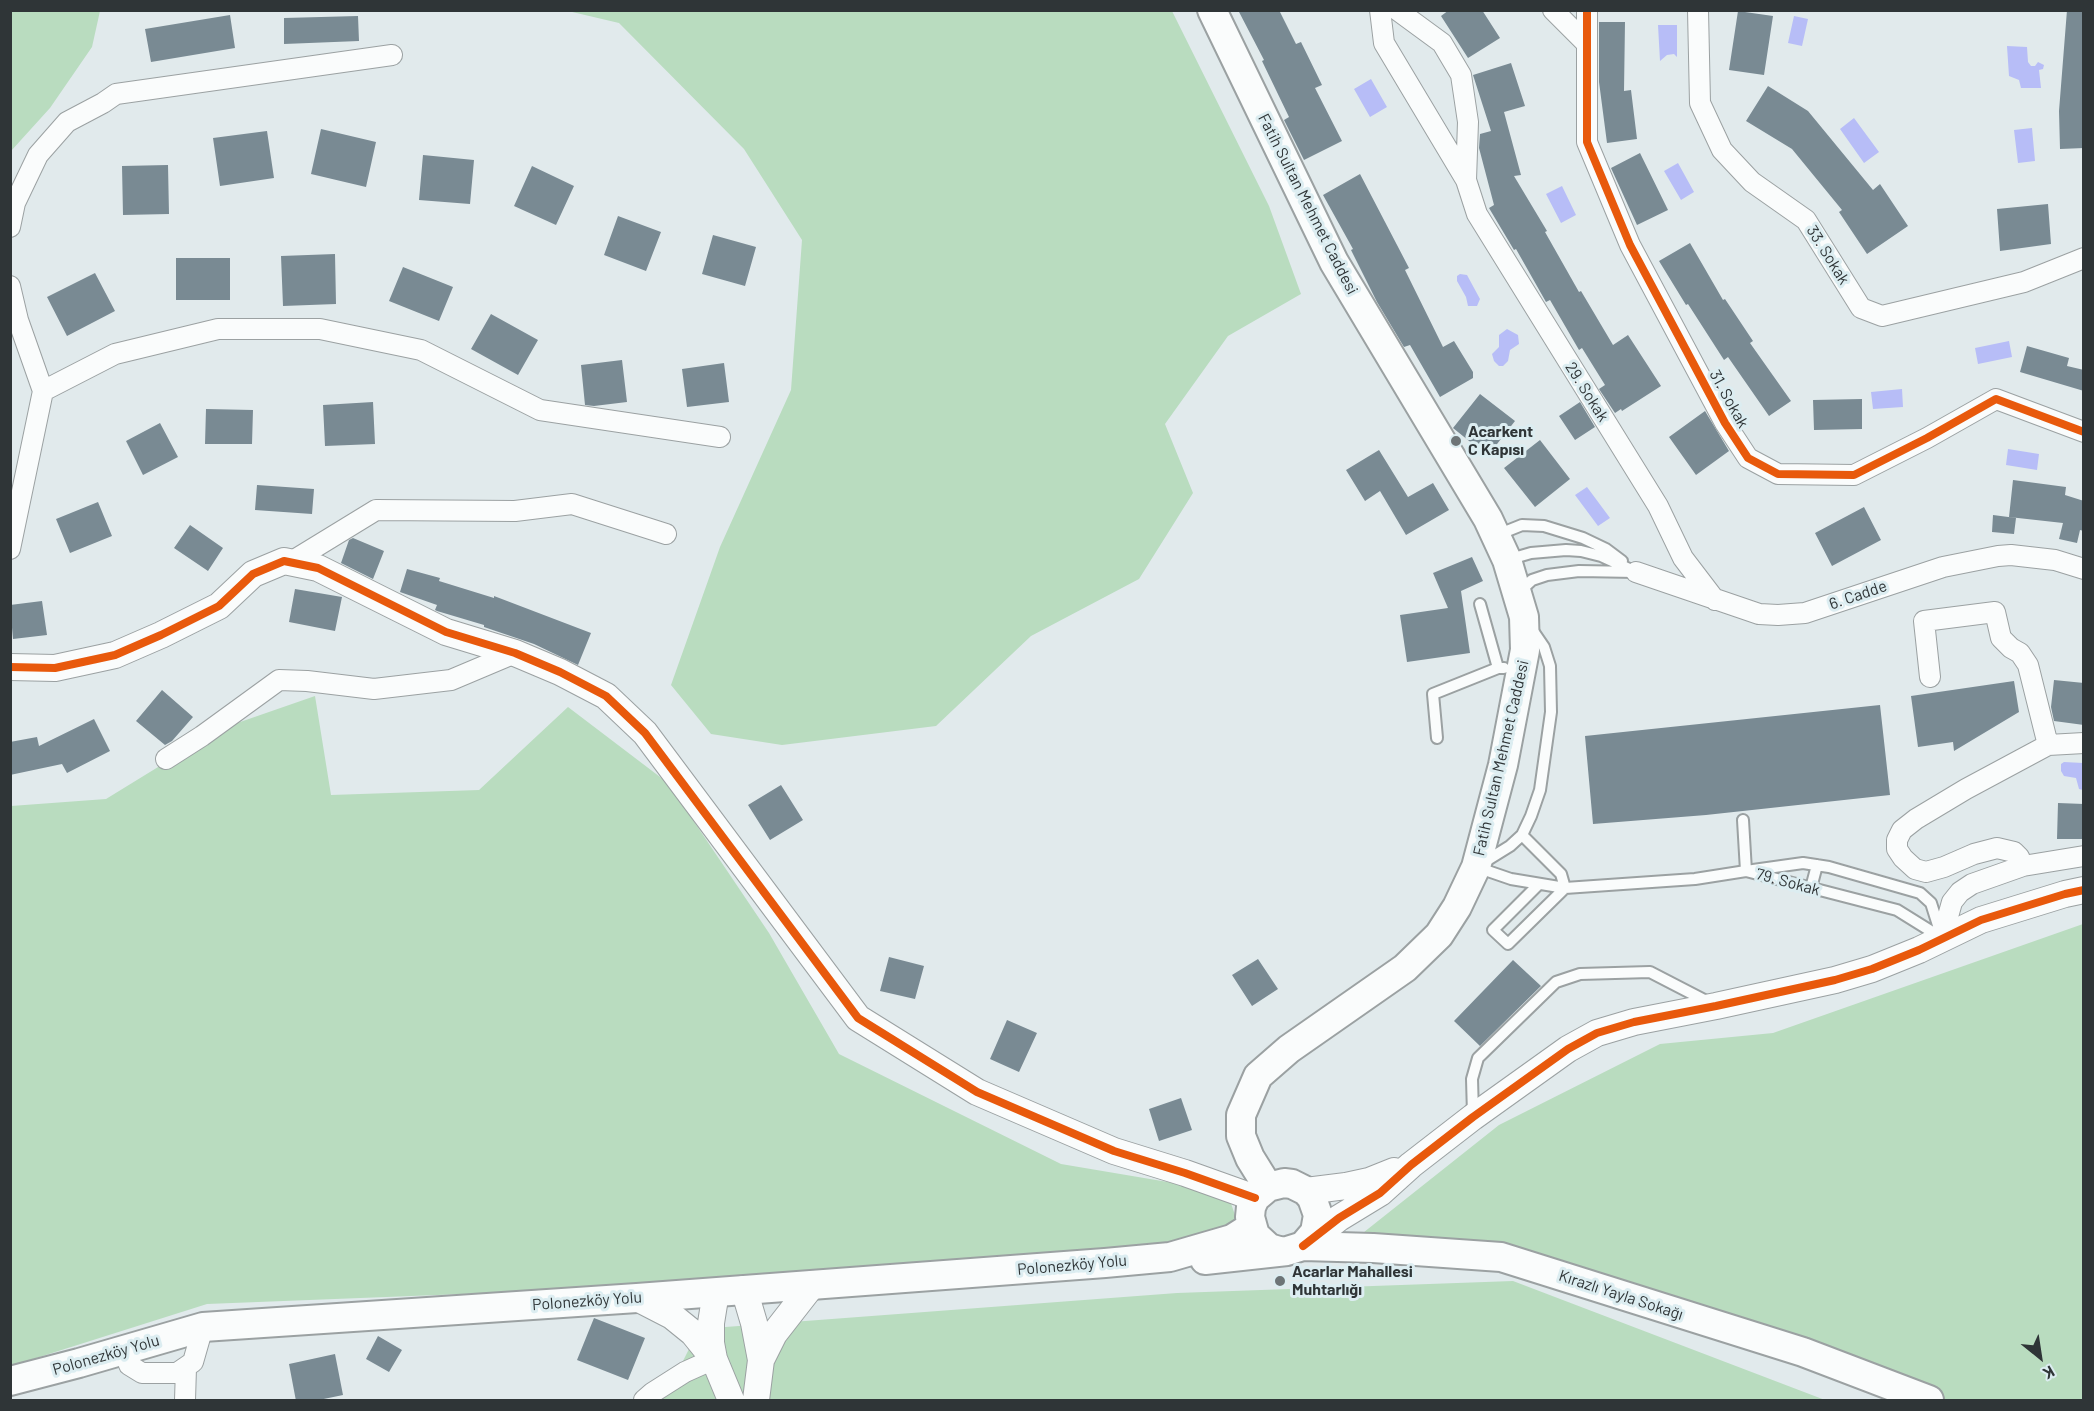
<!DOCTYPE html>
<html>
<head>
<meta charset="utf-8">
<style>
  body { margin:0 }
  #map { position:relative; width:2094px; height:1411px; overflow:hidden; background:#e1eaec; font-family:Barlow,sans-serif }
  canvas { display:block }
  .frame { position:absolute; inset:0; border:12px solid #2f3537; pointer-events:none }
  .north { position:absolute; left:2010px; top:1327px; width:60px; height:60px; -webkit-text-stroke:4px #dcedf1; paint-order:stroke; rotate:150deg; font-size:16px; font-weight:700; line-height:24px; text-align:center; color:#2f3537 }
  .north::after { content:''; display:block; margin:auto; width:21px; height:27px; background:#2f3537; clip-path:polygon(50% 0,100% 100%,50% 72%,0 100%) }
</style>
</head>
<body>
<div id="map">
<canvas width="2094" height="1411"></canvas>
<div class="frame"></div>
<div class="north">K</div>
</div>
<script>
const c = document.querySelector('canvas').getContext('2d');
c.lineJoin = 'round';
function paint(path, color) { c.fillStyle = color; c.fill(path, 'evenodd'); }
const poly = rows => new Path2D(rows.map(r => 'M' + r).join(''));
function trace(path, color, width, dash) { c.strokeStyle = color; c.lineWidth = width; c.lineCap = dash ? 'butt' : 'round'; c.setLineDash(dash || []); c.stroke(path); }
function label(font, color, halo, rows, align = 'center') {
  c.font = font + ' Barlow,sans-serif'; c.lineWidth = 6; c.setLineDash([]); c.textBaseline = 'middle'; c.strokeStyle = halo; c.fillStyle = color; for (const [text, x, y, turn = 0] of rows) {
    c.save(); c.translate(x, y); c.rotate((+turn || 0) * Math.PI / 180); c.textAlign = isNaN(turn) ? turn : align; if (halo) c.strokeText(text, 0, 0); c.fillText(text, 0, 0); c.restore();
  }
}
const green = poly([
  [11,10,100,11,92,47,50,108,11,151],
  [568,11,1172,11,1269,206,1301,294,1228,336,1165,424,1193,493,1139,579,1031,636,936,726,782,745,711,734,671,685,720,547,791,390,802,240,744,149,619,23],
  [315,696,331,795,479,790,568,707,668,783,769,933,839,1054,1061,1164,1227,1192,1242,1235,821,1280,207,1304,11,1366,11,806,106,799,220,729],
  [2083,924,2083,1400,1904,1400,1524,1258,1349,1244,1499,1125,1660,1044,1773,1033],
  [1513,1281,1825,1400,661,1400,666,1395,699,1329,1177,1293]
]);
const water = poly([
  [1794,16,1808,19,1802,46,1788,43],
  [1658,25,1677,25,1677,57,1674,54,1667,55,1660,61],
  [2007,46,2027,47,2028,62,2031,66,2035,66,2038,62,2044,65,2043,69,2039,70,2041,88,2021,88,2019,80,2009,76],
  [1371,79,1387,107,1370,117,1354,89],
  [1854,118,1879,152,1864,163,1840,129],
  [2032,128,2035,161,2018,163,2014,130],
  [1678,163,1694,192,1681,200,1664,171],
  [1562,186,1576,215,1561,223,1546,194],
  [1460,274,1467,275,1480,299,1477,306,1468,306,1466,297,1457,281,1457,276],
  [1507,329,1518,335,1519,344,1510,350,1508,361,1503,366,1499,366,1494,361,1492,354,1499,347,1499,335],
  [2009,341,2012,357,1978,364,1975,348],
  [1902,389,1903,407,1873,409,1871,392],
  [2008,449,2039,454,2037,470,2006,465],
  [1587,487,1610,518,1598,526,1575,495],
  [2064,762,2083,763,2083,790,2079,789,2076,778,2064,776,2061,771,2061,764]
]);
const building = poly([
  [1238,10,1279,10,1296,44,1301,42,1322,85,1315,88,1342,141,1304,160,1284,120,1289,117,1262,61,1264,60],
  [1449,10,1482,10,1500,38,1468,58,1441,16],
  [2067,10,2084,10,2084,148,2060,149,2059,111],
  [1738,11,1773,16,1764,75,1729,70],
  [230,15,235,48,151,62,145,29],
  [358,16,359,41,284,44,284,18],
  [1599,22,1625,22,1624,91,1631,90,1637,139,1607,143,1599,82],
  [1511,63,1525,106,1504,112,1521,175,1514,176,1547,231,1545,232,1579,292,1581,291,1613,345,1628,335,1661,386,1622,411,1621,409,1615,413,1599,389,1605,385,1582,348,1579,350,1550,300,1546,302,1516,249,1514,250,1489,208,1494,205,1479,148,1480,134,1491,131,1473,75],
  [1768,86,1808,111,1873,190,1880,184,1908,226,1867,254,1839,212,1842,210,1792,149,1746,121],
  [321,129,376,142,366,187,311,174],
  [267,131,274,178,220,186,213,138],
  [1640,153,1668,210,1637,225,1611,168],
  [423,155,474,160,470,204,419,200],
  [168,165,169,214,123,215,122,166],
  [532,166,574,186,556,225,514,206],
  [1360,174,1409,268,1405,270,1443,347,1454,341,1473,372,1473,378,1440,397,1410,345,1404,347,1377,302,1351,250,1353,249,1323,195],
  [2048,204,2051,244,2000,251,1997,209],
  [618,216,661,232,646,271,604,255],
  [713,235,756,247,745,286,702,274],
  [1690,243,1723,300,1725,299,1753,341,1750,343,1791,401,1769,416,1728,357,1724,360,1688,304,1686,305,1659,261],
  [335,254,336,304,283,306,281,256],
  [176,258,230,258,230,300,176,300],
  [403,267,453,287,439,321,389,301],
  [95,273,115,311,67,336,47,297],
  [491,314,538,340,518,375,471,349],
  [2027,346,2069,358,2067,366,2084,370,2084,391,2020,372],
  [622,360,627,402,594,406,585,405,581,365],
  [724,363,729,402,687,407,682,369],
  [1480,394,1515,421,1490,453,1484,453,1453,428],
  [1862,399,1862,429,1814,430,1813,400],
  [373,402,375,444,325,446,323,405],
  [1580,402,1595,427,1575,440,1559,416],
  [206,409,253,410,252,444,205,444],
  [1705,411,1729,451,1696,475,1669,437],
  [160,423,178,457,143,475,126,441],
  [1540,440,1570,479,1535,507,1504,468],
  [1379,450,1408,497,1433,483,1449,510,1406,535,1380,491,1365,501,1346,470],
  [2013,480,2066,487,2065,495,2084,501,2084,531,2080,530,2077,543,2059,539,2063,523,2009,517],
  [257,485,314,489,312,514,255,510],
  [98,502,112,536,70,553,56,519],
  [1864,507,1881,540,1832,566,1815,533],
  [1993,515,2016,518,2014,534,1992,532],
  [190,525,223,548,208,571,174,548],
  [353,538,384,551,373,579,341,563,349,540],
  [1472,557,1483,581,1461,591,1470,653,1407,662,1400,615,1448,608,1433,573],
  [407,569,440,578,439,581,494,598,494,596,591,633,578,665,534,644,484,627,484,625,437,611,435,610,437,605,400,592],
  [295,589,342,597,335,631,289,622],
  [42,601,47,635,13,639,10,605],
  [2054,680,2084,683,2084,725,2054,721,2051,707],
  [2014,681,2019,712,1954,751,1953,742,1918,747,1911,696],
  [162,690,193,717,172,741,165,745,136,721],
  [1880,705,1890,795,1706,815,1593,824,1585,736],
  [94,719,110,751,67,773,62,764,10,775,10,742,37,737,39,746],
  [781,785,803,820,770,840,748,805],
  [2058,803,2084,804,2084,839,2057,839],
  [889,957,924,966,915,999,880,991],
  [1258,959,1278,989,1252,1006,1232,975],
  [1513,960,1541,986,1480,1046,1454,1021],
  [1007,1020,1037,1033,1019,1072,990,1059],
  [1181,1098,1192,1130,1159,1141,1149,1109],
  [594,1318,645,1338,628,1380,577,1360],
  [378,1336,402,1350,389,1372,366,1359],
  [335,1354,343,1395,314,1401,296,1401,289,1364]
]);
const service = poly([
  [1497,535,1522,525,1544,526,1583,538,1606,549,1622,561],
  [1507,560,1531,553,1566,550,1581,551,1601,556,1636,572,1579,571,1547,575,1532,580,1519,592],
  [1480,604,1498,668,1504,668],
  [1437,738,1433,694,1498,668],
  [1522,835,1561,874,1565,888,1508,944,1493,930,1539,884],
  [1803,863,1829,867,1920,893,1931,903,1942,938,1897,910,1746,871,1803,863],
  [1481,864,1510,846,1522,835,1531,816,1540,790,1551,712,1550,666,1544,647,1531,628],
  [1476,867,1511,879,1565,888,1695,879,1746,871,1743,820],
  [1811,888,1817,865],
  [1473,1114,1472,1079,1478,1058,1556,982,1580,974,1650,972,1710,1003]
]);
const minor = poly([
  [1380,10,1384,43,1466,180,1477,214,1658,506,1683,558,1715,600],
  [1397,10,1442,43,1461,75,1468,122,1466,180],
  [1553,10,1586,43],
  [1587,10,1587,142,1630,245,1725,423,1748,458,1778,474,1854,475,1927,438,1996,399,2084,432],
  [1698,10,1700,103,1722,150,1752,182,1806,220,1861,308,1882,316,2024,282,2084,258],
  [10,227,15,203,38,155,67,122,103,103,116,94,392,55],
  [10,286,18,320,43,391,10,549],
  [43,391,115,354,218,329,320,329,421,350,540,410,720,437],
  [291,562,376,510,515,511,572,504,666,534],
  [1636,572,1759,614,1778,615,1805,613,1943,567,1998,556,2011,555,2055,560,2084,569],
  [1930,677,1924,621,1995,612,2001,638,2011,648,2020,653,2028,665,2048,745],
  [166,759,202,736,279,680,307,681,374,689,451,680,515,653],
  [2023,866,2084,856],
  [1942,938,1952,902,1960,892,1972,884,2023,866,2019,857,2014,852,1997,848,1974,854,1944,867,1926,872,1915,869,1903,858,1897,849,1897,840,1902,830,1916,819,1966,789,2048,745,2084,743],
  [125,1350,129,1365,142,1373,177,1373,193,1362,203,1327],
  [185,1400,186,1368],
  [644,1400,652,1393,685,1372,714,1359]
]);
const tertiary = poly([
  [10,667,55,668,115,655,161,635,219,606,253,574,284,561,318,568,446,632,515,653,560,672,606,696,645,733,858,1018,977,1092,1114,1151,1185,1173,1255,1198],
  [1306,1191,1346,1186,1369,1181,1394,1171],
  [1303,1246,1339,1218,1380,1193,1411,1165,1473,1117,1568,1049,1597,1033,1634,1022,1716,1006,1835,980,1872,969,1919,950,1981,920,2065,894,2084,890],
  [744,1289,754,1323,761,1360],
  [716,1292,711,1323,711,1343,714,1359,731,1400],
  [637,1298,672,1316,693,1333,714,1359],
  [756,1400,761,1360,774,1334,813,1284]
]);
const secondary = poly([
  [1212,10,1334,262,1488,519,1507,560,1524,617,1525,650,1503,765,1476,867,1457,907,1439,935,1405,968,1289,1049,1258,1076,1241,1115,1241,1136,1250,1158,1268,1187],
  [1303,1246,1373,1248,1501,1257,1803,1352,1929,1400],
  [1205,1260,1287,1251,1303,1246,1315,1232,1318,1215,1312,1198,1306,1191,1292,1184,1284,1183,1268,1187,1255,1198,1251,1207,1250,1217,1255,1235,1269,1248,1279,1251],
  [10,1381,79,1363,203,1327,637,1298,1105,1263,1170,1257,1232,1239,1251,1227]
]);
const cycleway = poly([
  [1587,10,1587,142,1630,245,1725,423,1748,458,1778,474,1854,475,1927,438,1996,399,2084,432],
  [10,667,55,668,115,655,161,635,219,606,253,574,284,561,318,568,446,632,515,653,560,672,606,696,645,733,858,1018,977,1092,1114,1151,1185,1173,1255,1198],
  [1303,1246,1339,1218,1380,1193,1411,1165,1473,1117,1568,1049,1597,1033,1634,1022,1716,1006,1835,980,1872,969,1919,950,1981,920,2065,894,2084,890]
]);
const markers = [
  [1456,441,6,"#6d7476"],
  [1280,1281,6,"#6d7476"]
];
const streetNames = [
  ["Fatih Sultan Mehmet Caddesi",1308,204,63],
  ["33. Sokak",1828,255,58],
  ["29. Sokak",1587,392,58],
  ["31. Sokak",1729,399,61],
  ["6. Cadde",1858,595,-19],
  ["Fatih Sultan Mehmet Caddesi",1501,758,-77],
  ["79. Sokak",1788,882,15],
  ["Polonezköy Yolu",1072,1265,-5],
  ["Kırazlı Yayla Sokağı",1621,1295,18],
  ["Polonezköy Yolu",587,1301,-4],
  ["Polonezköy Yolu",106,1355,-16]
];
const poiNames = [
  ["Acarkent",1468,432],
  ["C Kapısı",1468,450],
  ["Acarlar Mahallesi",1292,1272],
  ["Muhtarlığı",1292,1290]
];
paint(green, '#b9dcbf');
paint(water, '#b7bdf7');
paint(building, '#798a93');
trace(service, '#9ba1a2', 14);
trace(minor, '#9ba1a2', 22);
trace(tertiary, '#9ba1a2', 28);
trace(secondary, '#9ba1a2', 32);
trace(service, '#fafcfc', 10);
trace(minor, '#fafcfc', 20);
trace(tertiary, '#fafcfc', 26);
trace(secondary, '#fafcfc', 28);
trace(cycleway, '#e8590c', 8);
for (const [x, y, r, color] of markers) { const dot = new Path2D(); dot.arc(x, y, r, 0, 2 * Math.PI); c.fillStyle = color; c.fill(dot); trace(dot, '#dcedf1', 2); }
label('16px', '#2f3537', '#dcedf1', streetNames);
label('bold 16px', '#2f3537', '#dcedf1', poiNames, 'left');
</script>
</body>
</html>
